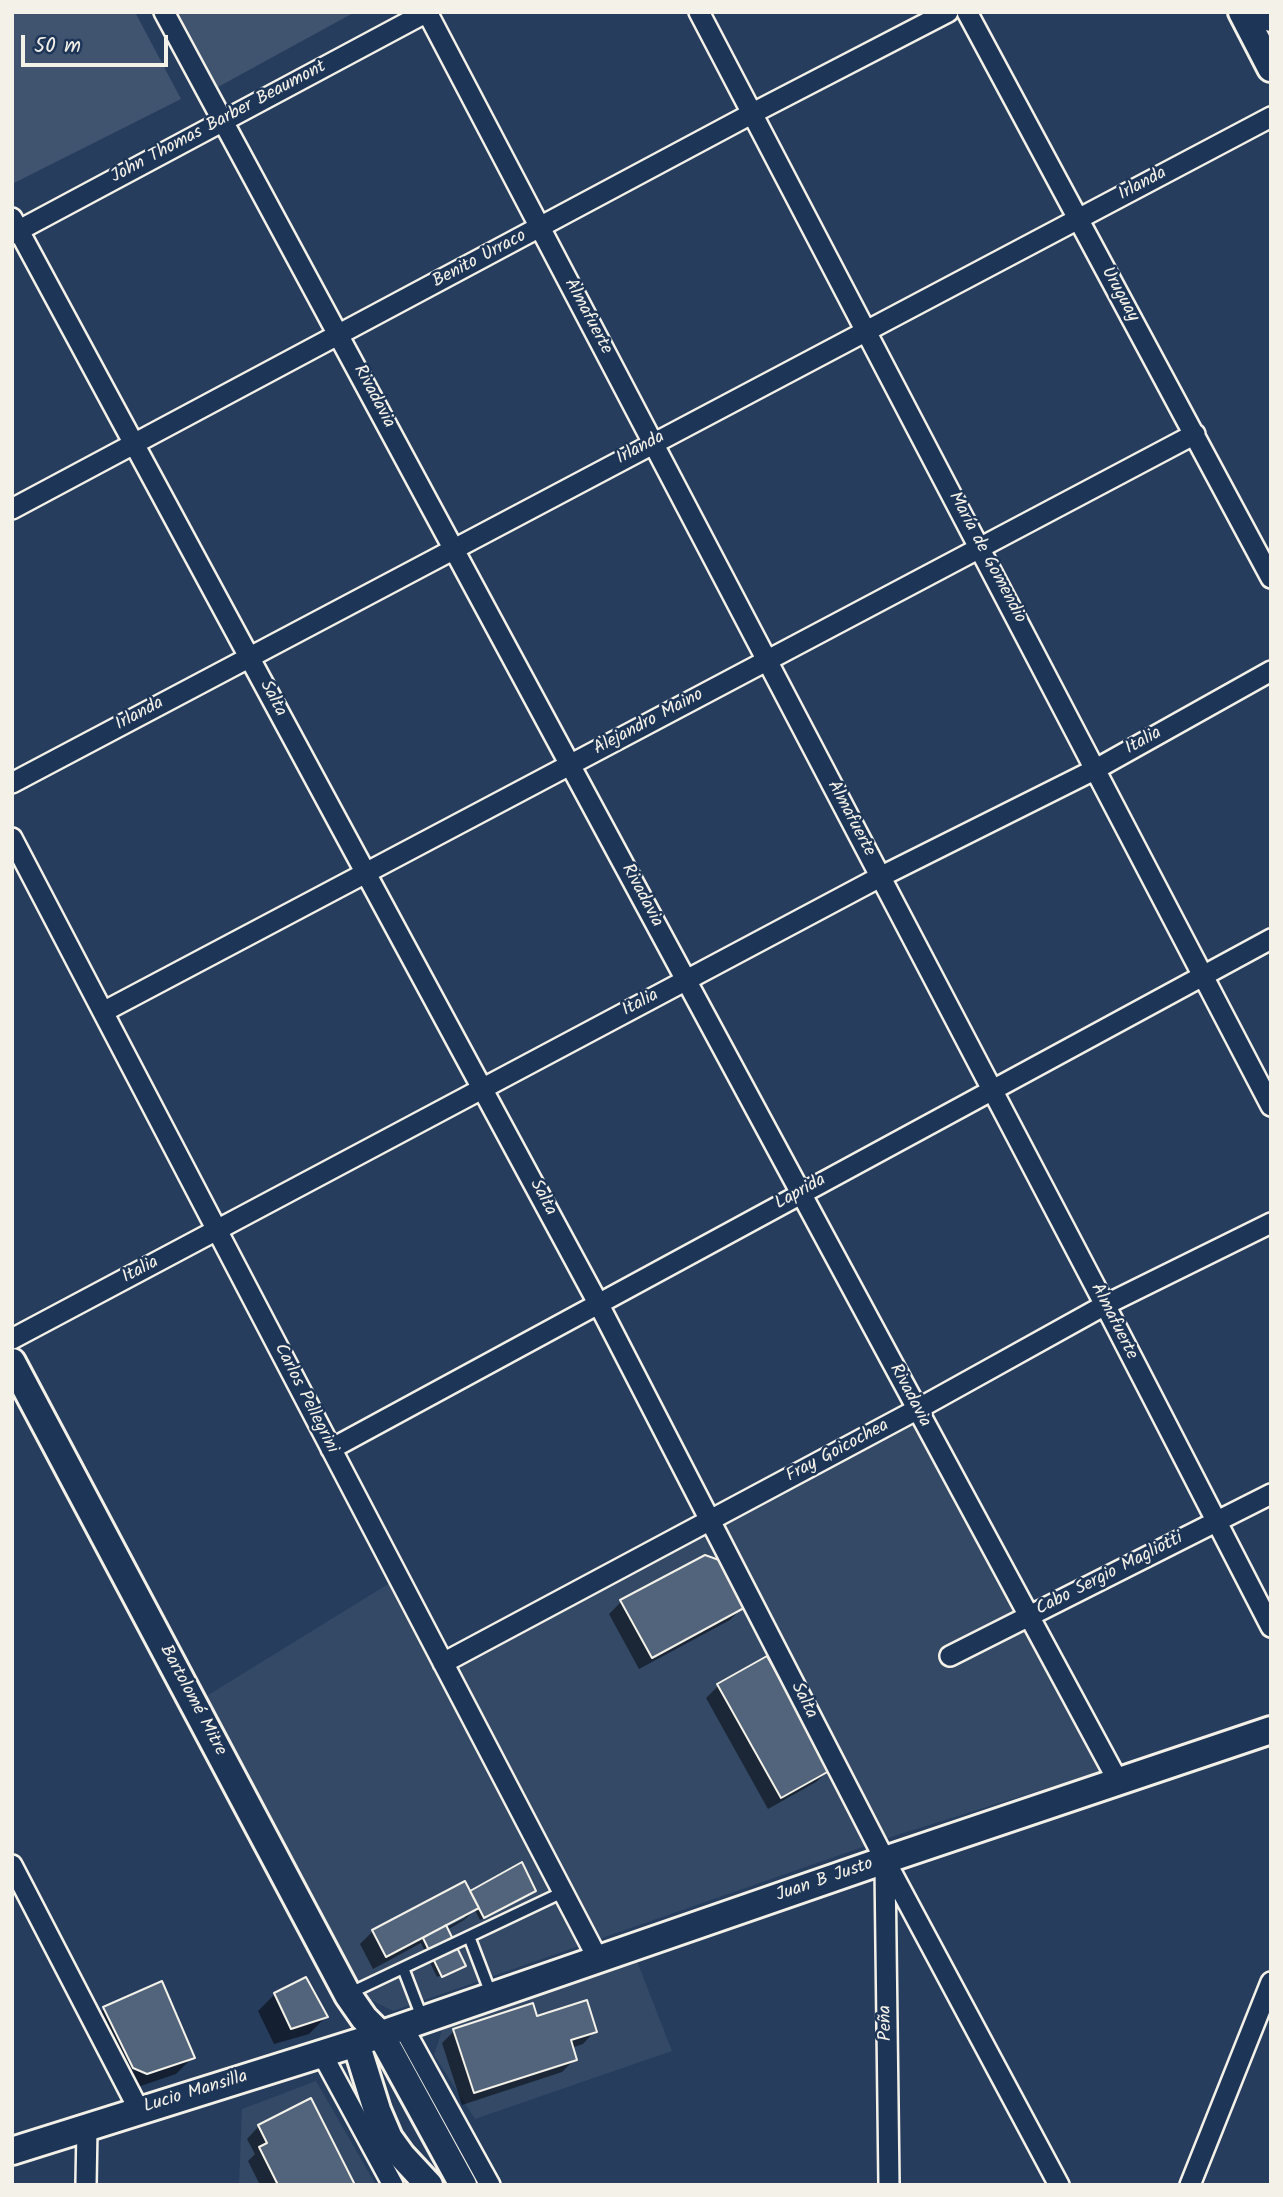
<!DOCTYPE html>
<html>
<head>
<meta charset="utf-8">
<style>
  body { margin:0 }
  #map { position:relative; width:1283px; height:2197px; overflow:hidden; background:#263d5d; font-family:Kalam,sans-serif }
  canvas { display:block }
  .frame { position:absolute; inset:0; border:14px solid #f4f1e8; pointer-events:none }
  .scale { position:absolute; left:21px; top:35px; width:147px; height:32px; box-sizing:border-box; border:4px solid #f4f1e8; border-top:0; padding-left:9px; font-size:21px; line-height:24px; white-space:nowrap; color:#f4f1e8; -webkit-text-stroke:5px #1d3557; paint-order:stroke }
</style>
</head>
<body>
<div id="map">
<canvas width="1283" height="2197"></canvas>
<div class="frame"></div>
<div class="scale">50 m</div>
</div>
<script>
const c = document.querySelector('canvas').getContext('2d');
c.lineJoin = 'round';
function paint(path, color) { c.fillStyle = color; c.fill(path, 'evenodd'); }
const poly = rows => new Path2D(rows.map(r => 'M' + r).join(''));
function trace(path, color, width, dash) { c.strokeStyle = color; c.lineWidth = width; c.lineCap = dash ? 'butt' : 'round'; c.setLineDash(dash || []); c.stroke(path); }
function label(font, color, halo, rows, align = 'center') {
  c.font = font + ' Kalam,sans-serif'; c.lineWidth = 5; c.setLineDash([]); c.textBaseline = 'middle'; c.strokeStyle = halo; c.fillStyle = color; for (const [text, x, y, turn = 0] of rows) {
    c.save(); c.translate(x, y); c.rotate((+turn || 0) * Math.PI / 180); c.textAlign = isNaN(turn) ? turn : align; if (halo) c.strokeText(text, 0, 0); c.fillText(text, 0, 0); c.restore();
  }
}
const built = poly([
  [914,1419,1099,1772,897,1835,393,2011,359,1994,205,1697,393,1581,439,1675],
  [637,1961,672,2051,475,2119,434,2055,443,2027],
  [316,2081,376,2185,239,2185,242,2109]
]);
const green = poly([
  [12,12,135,12,181,99,12,184],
  [178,12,355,12,218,87]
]);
const shadow = poly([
  [621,1602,742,1608,730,1620,639,1669,609,1614],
  [718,1686,829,1770,816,1782,768,1809,706,1698],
  [534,1890,480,1920,475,1910,464,1920,447,1930,464,1966,437,1977,421,1943,373,1969,360,1944,373,1931,469,1894],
  [465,1914,465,1918,445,1928,445,1924],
  [275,1994,326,2017,309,2034,274,2044,258,2011],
  [104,2009,193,2057,176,2074,129,2090,88,2025],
  [536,2018,595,2031,583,2044,571,2048,575,2059,562,2072,462,2105,442,2043,454,2031],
  [259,2126,353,2185,260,2185,248,2161,255,2154,247,2139]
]);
const building = poly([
  [705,1555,719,1560,744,1608,652,1658,620,1600,705,1555],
  [767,1656,831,1770,781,1798,717,1684,767,1656],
  [522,1862,536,1891,484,1918,470,1891,522,1862],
  [465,1881,479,1908,386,1957,372,1930,465,1881],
  [446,1925,466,1966,442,1977,423,1938,446,1925],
  [306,1977,328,2017,291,2029,274,1993,306,1977],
  [162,1981,195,2058,147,2074,133,2068,103,2007,162,1981],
  [587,2000,597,2032,571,2040,577,2060,474,2093,453,2029,533,2003,537,2016,587,2000],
  [311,2098,355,2185,278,2185,259,2147,267,2143,258,2125,311,2098]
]);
const lane = poly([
  [470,1939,491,1994],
  [403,1968,423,2020],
  [348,1994,563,1892]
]);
const street = poly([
  [164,12,1118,1781],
  [427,12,1105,1305,1271,1627],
  [699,12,1271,1106],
  [967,12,1271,578],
  [12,218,598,1303,885,1860,1059,2185],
  [12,234,427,12],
  [12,509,753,113,948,12],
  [12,783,1271,117],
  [12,838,598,1959],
  [103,1012,1195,434],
  [12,1339,880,877,1096,769,1271,671],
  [331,1449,1271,939],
  [950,1656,1271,1494],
  [443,1663,916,1410,1105,1305,1271,1223],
  [12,1865,139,2110],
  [885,1865,889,2185],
  [403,2027,490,2185],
  [322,2054,393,2185],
  [86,2185,87,2127],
  [1190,2185,1271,1982]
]);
const secondary = poly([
  [1242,12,1271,68],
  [1268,12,1271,18],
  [12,1362,348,1995,364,2018,381,2035,463,2185],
  [356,2043,377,2110,389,2138,402,2156,429,2185],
  [12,2151,356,2043,885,1860,1271,1730]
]);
const streetNames = [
  ["John Thomas Barber Beaumont",219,123,-28],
  ["Irlanda",1143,185,-28],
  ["Benito Urraco",480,260,-28],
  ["Uruguay",1119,295,61],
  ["Almafuerte",587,317,62],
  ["Rivadavia",373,397,62],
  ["Irlanda",641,449,-28],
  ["María de Gomendio",986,558,62],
  ["Salta",272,699,62],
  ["Irlanda",140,715,-28],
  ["Alejandro Maino",649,723,-28],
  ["Italia",1144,742,-29],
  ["Almafuerte",850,819,62],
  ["Rivadavia",641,896,62],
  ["Italia",641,1004,-28],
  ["Laprida",801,1193,-29],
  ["Salta",542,1198,62],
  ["Italia",141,1271,-28],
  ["Almafuerte",1113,1322,63],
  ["Rivadavia",909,1396,62],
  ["Carlos Pellegrini",305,1399,63],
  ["Fray Goicochea",838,1452,-28],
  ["Cabo Sergio Magliotti",1110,1575,-27],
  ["Bartolomé Mitre",192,1701,62],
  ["Salta",803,1701,63],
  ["Juan B Justo",825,1881,-19],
  ["Peña",887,2023,-91],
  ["Lucio Mansilla",196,2093,-17]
];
paint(built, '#334966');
paint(green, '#40546f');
paint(shadow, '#0007');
paint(building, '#52647b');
trace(building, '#f4f1e8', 2);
trace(lane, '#f4f1e8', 15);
trace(street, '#f4f1e8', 24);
trace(secondary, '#f4f1e8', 32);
trace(lane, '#1d3557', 10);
trace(street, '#1d3557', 19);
trace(secondary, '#1d3557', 26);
label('18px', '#f4f1e8', '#1d3557', streetNames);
</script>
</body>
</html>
